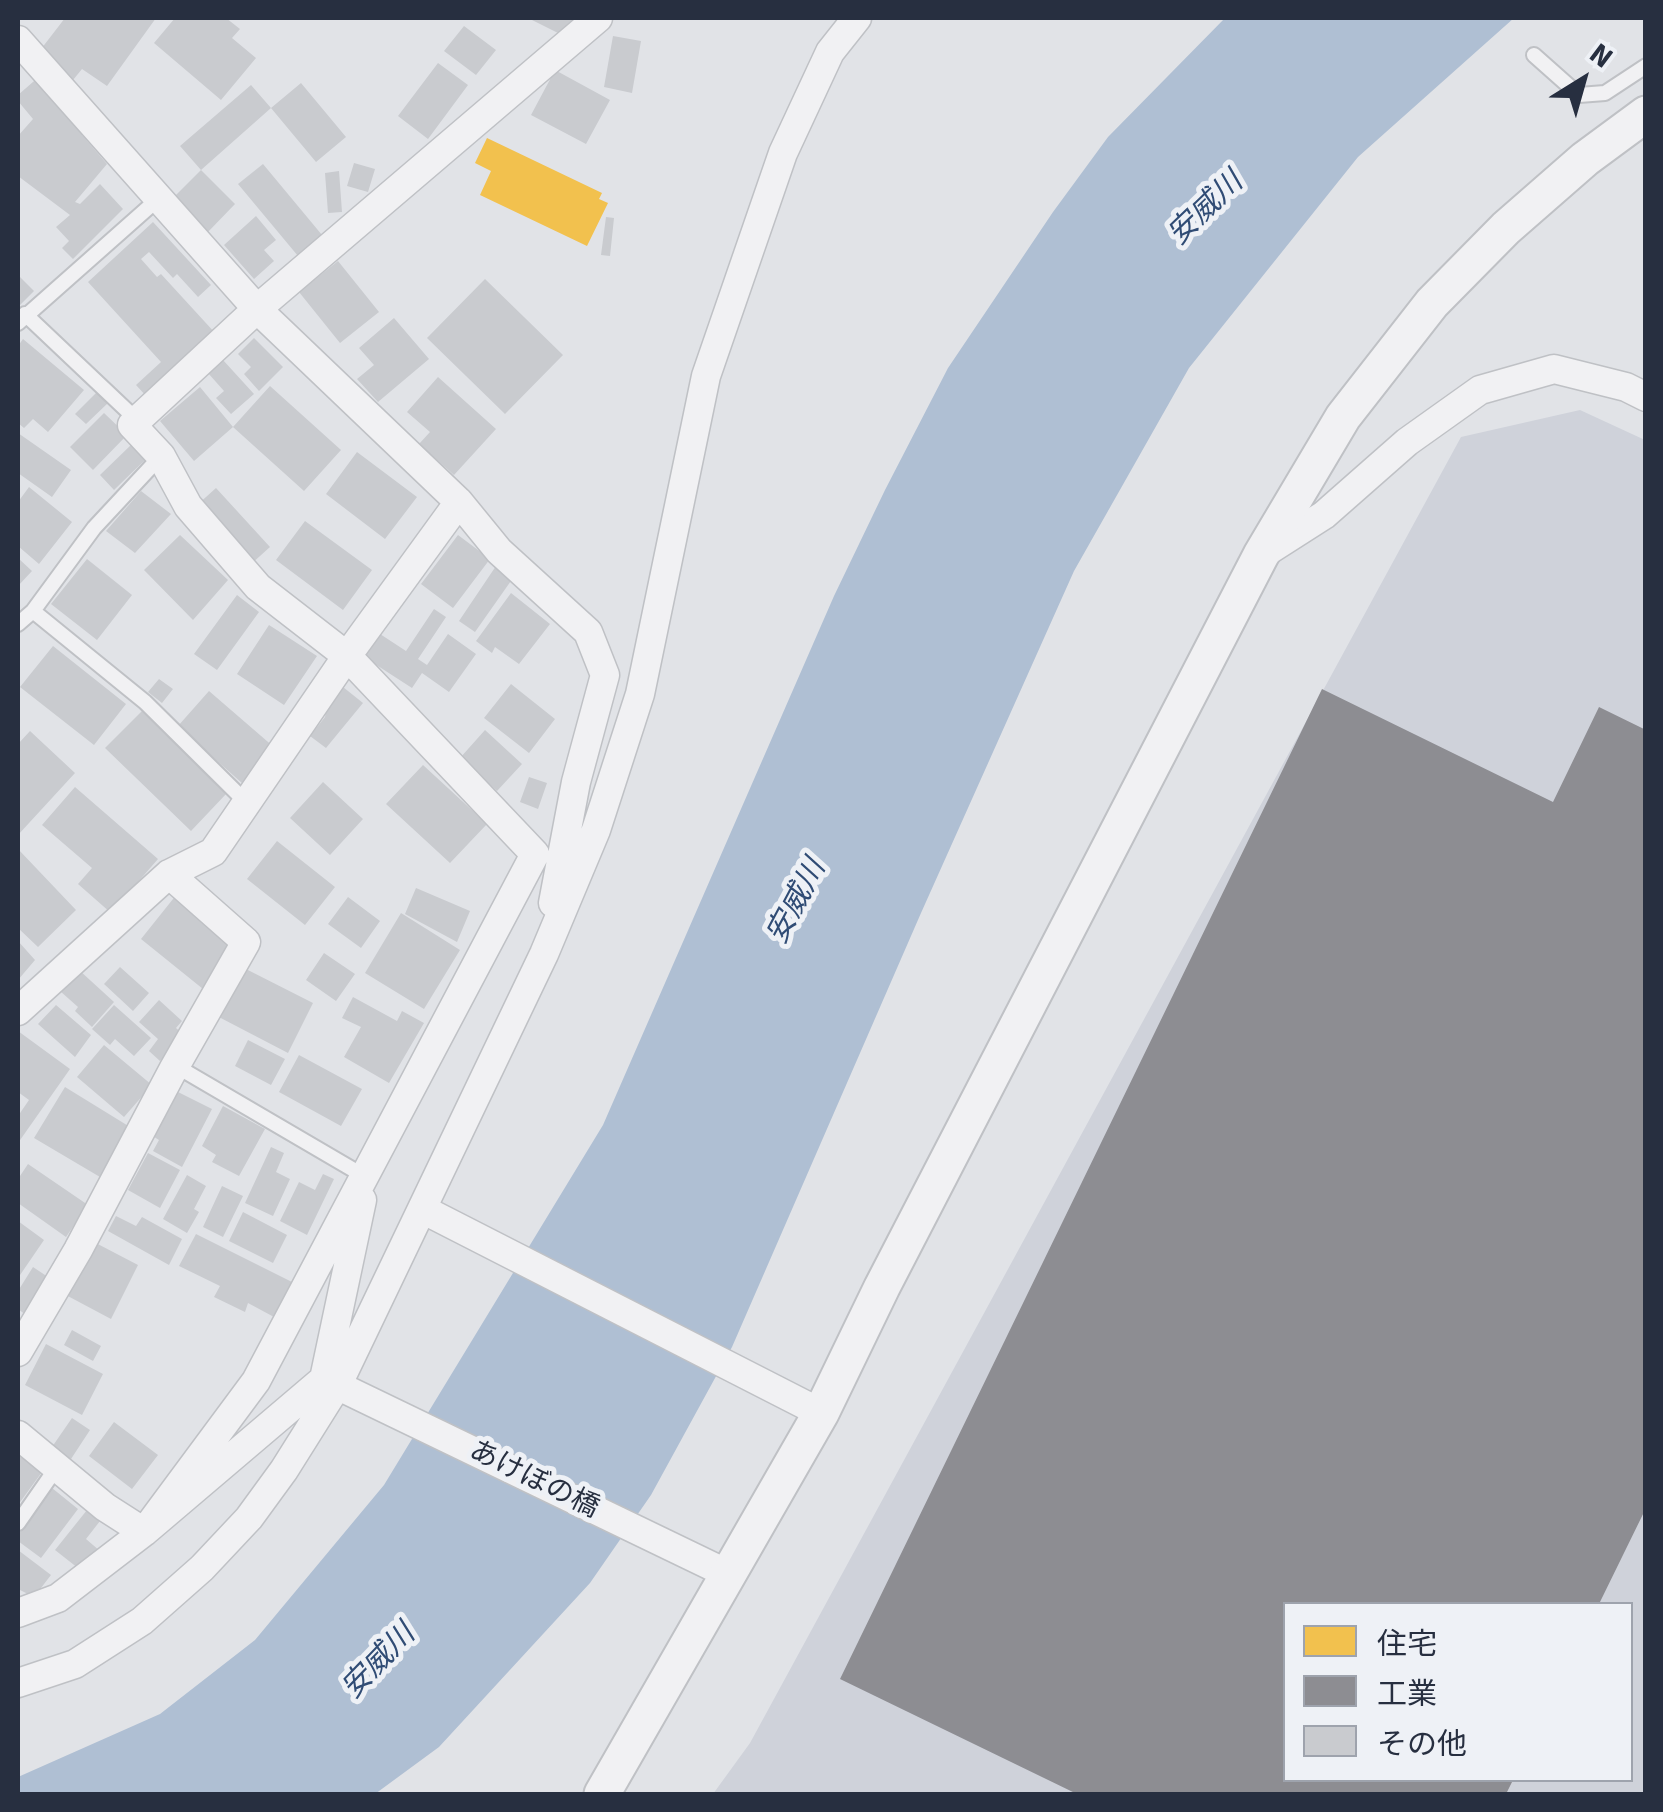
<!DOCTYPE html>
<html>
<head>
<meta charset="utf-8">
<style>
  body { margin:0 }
  #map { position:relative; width:1663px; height:1812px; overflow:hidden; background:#e1e3e7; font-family:Signika,"Noto Sans JP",sans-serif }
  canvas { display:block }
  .frame { position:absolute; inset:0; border:20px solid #272f40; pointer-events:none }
  .legend { position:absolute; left:1283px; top:1602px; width:350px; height:180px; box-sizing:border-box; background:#eef1f6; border:2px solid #9ea3ad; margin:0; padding:12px 18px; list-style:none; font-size:30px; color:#272f40 }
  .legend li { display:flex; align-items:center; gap:20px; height:50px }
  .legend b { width:50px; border:2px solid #9ea3ad }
  .north { position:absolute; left:1533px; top:30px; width:100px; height:100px; -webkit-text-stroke:8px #eef1f6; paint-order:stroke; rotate:37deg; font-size:28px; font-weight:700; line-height:40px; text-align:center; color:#272f40 }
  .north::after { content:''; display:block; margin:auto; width:35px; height:45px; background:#272f40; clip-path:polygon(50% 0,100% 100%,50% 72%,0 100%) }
</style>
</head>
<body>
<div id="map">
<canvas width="1663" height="1812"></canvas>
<div class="frame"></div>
<ul class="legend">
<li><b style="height:28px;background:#f2c14e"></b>住宅</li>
<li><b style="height:28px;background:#8d8d92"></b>工業</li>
<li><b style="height:28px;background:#c9cbcf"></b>その他</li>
</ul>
<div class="north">N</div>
</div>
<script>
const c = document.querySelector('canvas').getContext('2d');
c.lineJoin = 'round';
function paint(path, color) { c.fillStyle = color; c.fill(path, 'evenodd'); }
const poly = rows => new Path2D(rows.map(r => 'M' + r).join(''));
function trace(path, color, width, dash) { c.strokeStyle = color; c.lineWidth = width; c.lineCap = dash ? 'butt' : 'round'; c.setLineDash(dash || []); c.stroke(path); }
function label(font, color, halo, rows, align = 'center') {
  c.font = font + ' Signika,"Noto Sans JP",sans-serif'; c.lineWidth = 10; c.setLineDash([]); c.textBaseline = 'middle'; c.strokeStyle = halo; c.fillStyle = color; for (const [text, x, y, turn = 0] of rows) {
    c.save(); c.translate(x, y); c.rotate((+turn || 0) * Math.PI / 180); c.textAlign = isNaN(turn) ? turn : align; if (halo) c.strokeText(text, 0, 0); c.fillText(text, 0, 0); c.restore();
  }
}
const built = poly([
  [1580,410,1645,440,1645,1794,713,1794,750,1743,1461,437],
  [1286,1604,1630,1604,1630,1780,1286,1780]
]);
const water = poly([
  [1225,18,1514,18,1358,157,1189,368,1074,571,921,913,732,1347,651,1495,590,1583,439,1747,375,1794,18,1794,18,1777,160,1714,255,1640,384,1485,603,1125,834,596,885,490,948,368,1053,212,1108,137]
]);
const homes = poly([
  [487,138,602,193,599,199,608,203,587,246,480,195,491,171,475,163]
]);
const industry = poly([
  [1322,689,1553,802,1599,707,1646,730,1646,1508,1599,1604,1286,1604,1286,1780,1513,1780,1506,1794,1077,1794,840,1679]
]);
const building = poly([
  [65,18,156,18,107,86,82,69,73,80,38,53],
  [175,18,226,18,240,29,232,38,256,58,221,100,154,43],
  [528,18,574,18,564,36],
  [464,26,496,50,476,75,444,51],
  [613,36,641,41,632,93,604,87],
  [438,63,468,85,428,139,398,116],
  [555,70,610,100,586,144,531,115],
  [41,75,89,130,82,135,107,164,75,202,80,204,100,184,123,209,73,259,62,248,69,241,56,227,70,215,18,176,18,136,33,119,18,101,18,95],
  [301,83,346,137,316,162,271,108],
  [251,85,271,108,201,170,180,146],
  [354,163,375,169,368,192,347,186],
  [263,164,322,235,298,256,238,184],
  [201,170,235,204,207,233,173,198],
  [339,171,342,212,328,213,325,173],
  [256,216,276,240,264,250,274,261,254,279,224,245],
  [606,217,614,218,610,256,601,255],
  [153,222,211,285,198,297,177,274,173,278,149,252,141,259,157,277,161,274,216,334,147,397,136,385,161,362,88,282],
  [338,261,379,312,340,343,299,292],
  [18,275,34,291,20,305,18,303],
  [485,279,563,355,505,414,427,338],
  [394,318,429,359,378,402,357,379,374,365,359,348],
  [254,338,283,367,259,391,244,374,251,367,238,354],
  [23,339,84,390,48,432,33,419,24,428,18,423,18,346],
  [223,360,254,394,231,414,216,398,224,391,208,373],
  [438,377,496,429,454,475,419,444,430,432,407,412],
  [270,386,341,450,304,491,233,427,194,461,160,421,200,387,233,427],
  [97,392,108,403,86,424,75,414],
  [104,413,127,435,93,470,70,447],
  [18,433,71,470,52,497,18,473],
  [133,443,148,457,114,490,100,475],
  [357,452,417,497,385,539,326,494],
  [29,487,72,522,39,564,18,546,18,502],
  [216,488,270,547,250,565,196,506],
  [141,491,171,514,135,553,106,531],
  [305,521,372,570,343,610,276,560],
  [180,535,228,580,193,620,144,570],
  [458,535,490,559,453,608,421,584],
  [18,558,32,571,18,586],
  [87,559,132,595,97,640,51,604],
  [496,566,513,578,475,632,459,621],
  [511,593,550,624,519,664,495,647,492,653,476,641],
  [237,595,259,612,217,670,194,654],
  [434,609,446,617,418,659,427,665,448,634,476,654,449,692,422,673,412,688,364,657,380,634,406,651],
  [269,625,317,656,284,705,237,674],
  [53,646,126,704,94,745,20,687],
  [159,679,173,689,162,703,148,692],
  [511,684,555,719,529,753,484,718],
  [343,687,363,703,326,748,310,736,325,717,327,706],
  [209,691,275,748,243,784,178,726],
  [142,711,227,793,191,831,105,748],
  [485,730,522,764,497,791,460,758],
  [30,731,75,773,18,835,18,744],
  [423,765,487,824,450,863,386,804],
  [529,777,547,783,538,809,520,802],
  [323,782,363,819,330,855,290,818],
  [75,787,158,859,111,913,78,884,92,868,42,825],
  [277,841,335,887,305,925,247,879],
  [18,849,76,910,38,947,18,928],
  [416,888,470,911,457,942,405,914],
  [177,894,239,944,203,989,141,939],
  [348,897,380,921,361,948,328,924],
  [401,913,460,950,424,1009,365,973],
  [18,941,35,960,18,980],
  [324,953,355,974,336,1001,306,980],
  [240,966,313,1003,288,1053,215,1015],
  [120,967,149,993,133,1011,104,984],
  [79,970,114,1002,92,1027,75,1011,78,1007,60,991],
  [353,997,397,1021,402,1011,424,1023,389,1083,344,1057,361,1027,342,1018],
  [159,1000,182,1021,176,1028,184,1035,160,1061,149,1051,158,1039,139,1022],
  [56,1005,91,1035,75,1057,38,1024],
  [114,1005,151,1038,134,1056,115,1039,110,1045,92,1029],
  [18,1031,70,1069,18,1143,18,1116,29,1100,18,1092],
  [248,1040,285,1059,271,1085,235,1066],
  [104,1045,152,1085,124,1117,77,1077],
  [299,1055,362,1089,341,1126,279,1092],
  [65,1087,130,1127,100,1177,34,1138],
  [174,1090,212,1109,182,1167,153,1151,159,1140,151,1135],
  [223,1106,265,1129,239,1176,212,1162,216,1155,202,1146],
  [271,1147,284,1153,276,1172,290,1179,273,1216,245,1203],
  [148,1153,180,1170,160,1208,128,1190],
  [28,1164,88,1205,66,1237,18,1203,18,1179],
  [323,1174,334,1179,307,1235,280,1221,299,1182,315,1190],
  [187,1175,206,1186,194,1209,199,1212,187,1233,163,1219],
  [222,1186,243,1196,223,1237,203,1227],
  [243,1212,287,1235,273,1263,229,1241],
  [116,1216,136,1226,142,1217,182,1239,169,1265,108,1231],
  [18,1221,44,1240,18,1278],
  [196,1234,292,1282,274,1317,248,1303,245,1312,214,1297,220,1286,179,1266],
  [92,1241,138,1265,111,1319,64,1294],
  [33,1267,51,1279,26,1315,18,1309,18,1291],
  [72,1330,101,1346,93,1361,64,1345],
  [46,1344,103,1374,82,1415,25,1385],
  [72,1418,90,1430,71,1459,52,1447],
  [114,1422,158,1455,132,1489,89,1456],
  [21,1456,42,1472,18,1505,18,1461],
  [52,1488,78,1509,41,1558,18,1541,18,1534],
  [87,1510,100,1521,86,1539,100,1551,83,1572,55,1550],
  [18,1550,51,1575,34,1597,18,1589]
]);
const service = poly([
  [1534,55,1579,95,1605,93,1646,66],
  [25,314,137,420],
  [18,323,158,199],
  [33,611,145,702,247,803],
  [18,624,33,611,94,528,161,456],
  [176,1066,364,1176],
  [18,1523,57,1467]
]);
const minor = poly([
  [18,40,257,309,459,502,347,656,213,852,169,874,18,1011],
  [459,502,499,551,588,632,605,675,576,782,553,903],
  [1263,554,1324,515,1407,442,1480,390,1554,369,1626,387,1646,397],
  [422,1209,821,1413],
  [18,1352,78,1250,173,1070,246,942,169,874],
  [324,1379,362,1200],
  [18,1435,105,1507,144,1532],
  [144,1532,256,1381,535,854,347,656,258,587,188,506,161,456,132,425,257,309,598,18],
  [18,1613,58,1598,144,1532,324,1379,730,1575],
  [18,1683,75,1664,142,1621,202,1568,249,1518,284,1470,338,1384,544,954,596,830,640,694,706,376,783,153,830,52,857,18]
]);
const tertiary = poly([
  [602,1794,821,1413,882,1287,1261,555,1343,417,1432,303,1506,228,1585,159,1646,114]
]);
const streetNames = [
  ["あけぼの橋",534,1480,26]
];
const waterNames = [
  ["安威川",1206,209,-44],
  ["安威川",797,902,-62],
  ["安威川",379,1662,-46]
];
paint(built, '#cfd2da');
paint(water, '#afbfd3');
paint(homes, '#f2c14e');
paint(industry, '#8d8d92');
paint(building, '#c9cbcf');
trace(service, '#bfc1c5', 18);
trace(minor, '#bfc1c5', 31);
trace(tertiary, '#bfc1c5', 39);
trace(service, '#f1f1f3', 14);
trace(minor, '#f1f1f3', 28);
trace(tertiary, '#f1f1f3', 35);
label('28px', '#272f40', '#eef1f6', streetNames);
label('italic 30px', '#304c75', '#eef1f6', waterNames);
</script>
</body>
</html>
